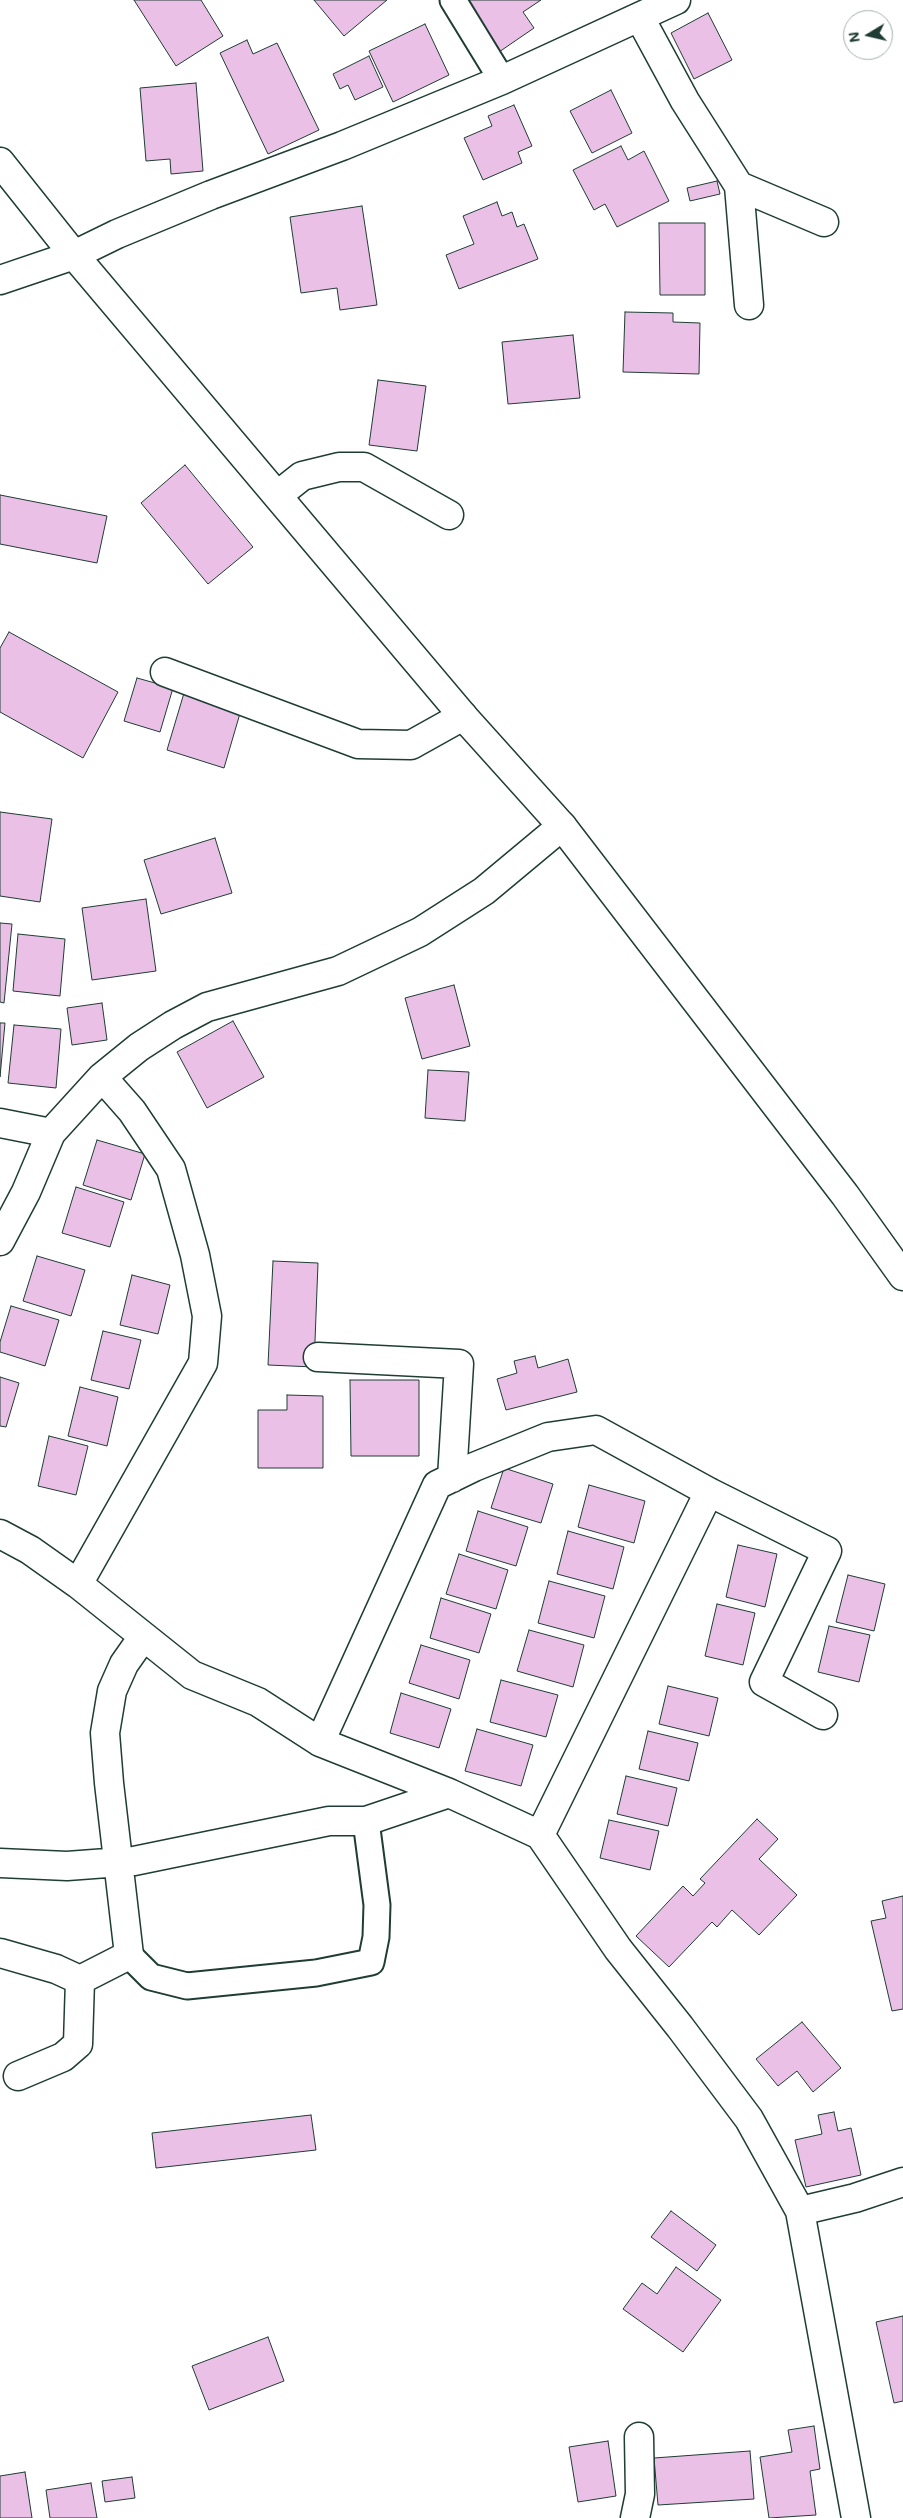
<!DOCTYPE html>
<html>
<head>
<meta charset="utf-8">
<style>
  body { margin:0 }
  #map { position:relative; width:903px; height:2518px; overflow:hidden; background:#fff; font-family:Mali,sans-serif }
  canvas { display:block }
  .north { position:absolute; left:843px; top:10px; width:50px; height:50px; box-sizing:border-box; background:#fff; border:1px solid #a5b1ae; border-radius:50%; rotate:261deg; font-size:14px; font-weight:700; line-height:20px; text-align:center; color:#1f3d34 }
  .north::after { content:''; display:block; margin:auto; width:18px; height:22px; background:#1f3d34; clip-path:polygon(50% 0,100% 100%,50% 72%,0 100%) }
</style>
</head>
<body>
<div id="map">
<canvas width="903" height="2518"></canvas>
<div class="north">N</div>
</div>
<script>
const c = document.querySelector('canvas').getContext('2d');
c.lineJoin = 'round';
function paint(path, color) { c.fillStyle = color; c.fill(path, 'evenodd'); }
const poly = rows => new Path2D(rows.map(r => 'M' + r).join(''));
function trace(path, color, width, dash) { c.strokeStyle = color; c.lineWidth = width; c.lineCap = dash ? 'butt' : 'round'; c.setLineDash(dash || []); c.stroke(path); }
const building = poly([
  [134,0,201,0,223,36,176,66,134,0],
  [314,0,387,0,344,36,314,0],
  [464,0,541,0,523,12,534,28,499,52,464,0],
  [708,13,732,60,694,79,671,33,708,13],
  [425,24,449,75,393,102,369,51,425,24],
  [247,40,253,54,277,43,319,130,268,154,220,53,247,40],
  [369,56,383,87,355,100,348,85,340,89,333,74,369,56],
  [196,83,203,171,171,174,170,159,146,161,140,88,196,83],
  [611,90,632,133,592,153,570,111,611,90],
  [514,105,532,146,518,152,522,163,483,180,464,138,492,126,488,116,514,105],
  [621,146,628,160,644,151,669,201,617,227,605,204,594,210,573,170,621,146],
  [717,181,720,194,690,201,687,188,717,181],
  [497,202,502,216,512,212,517,227,524,224,538,259,459,289,446,255,474,244,463,216,497,202],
  [362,206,377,305,340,310,337,288,301,293,290,217,362,206],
  [659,223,705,223,705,295,660,295,659,223],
  [625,312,673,313,673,322,700,323,699,374,623,372,625,312],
  [573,335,580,398,508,404,502,342,573,335],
  [378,380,426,386,417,451,369,445,378,380],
  [185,465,253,547,208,584,141,503,185,465],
  [0,495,107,516,97,563,0,544,0,495],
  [9,632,118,692,83,758,0,712,0,648,9,632],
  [137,678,173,688,160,732,124,721,137,678],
  [184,693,241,710,224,768,167,750,184,693],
  [0,812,52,819,40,902,0,896,0,812],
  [215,838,232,893,161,914,144,860,215,838],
  [146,899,156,971,92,980,82,908,146,899],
  [0,923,12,924,4,1003,0,1002,0,923],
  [18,934,65,939,60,996,13,991,18,934],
  [454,985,470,1046,422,1059,405,998,454,985],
  [102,1003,107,1040,72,1045,67,1008,102,1003],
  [233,1021,264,1077,207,1108,177,1052,233,1021],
  [0,1023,5,1023,0,1077,0,1023],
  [14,1025,61,1029,56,1088,8,1083,14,1025],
  [428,1070,469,1072,465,1121,425,1118,428,1070],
  [97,1140,145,1154,131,1200,83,1185,97,1140],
  [76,1187,124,1202,110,1247,62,1233,76,1187],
  [37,1256,85,1270,71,1316,23,1301,37,1256],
  [273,1261,318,1263,314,1367,268,1365,273,1261],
  [132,1275,170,1285,158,1334,120,1325,132,1275],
  [11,1306,59,1320,45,1366,0,1352,0,1342,11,1306],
  [103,1331,141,1340,129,1389,91,1380,103,1331],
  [535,1356,538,1368,568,1359,577,1392,506,1410,497,1379,517,1373,514,1361,535,1356],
  [0,1377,19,1383,6,1427,0,1426,0,1377],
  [350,1380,419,1380,419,1456,351,1456,350,1380],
  [80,1387,118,1397,107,1446,68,1436,80,1387],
  [287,1395,323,1396,323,1468,258,1468,258,1410,287,1410,287,1395],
  [49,1436,88,1446,76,1495,38,1486,49,1436],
  [504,1468,553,1484,541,1523,491,1508,504,1468],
  [589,1485,645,1501,634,1543,578,1527,589,1485],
  [478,1511,528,1527,516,1566,466,1551,478,1511],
  [568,1531,624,1547,613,1589,557,1574,568,1531],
  [738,1545,777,1554,765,1607,726,1597,738,1545],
  [459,1554,508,1570,496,1609,446,1594,459,1554],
  [848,1575,885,1584,874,1631,836,1622,848,1575],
  [549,1581,605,1596,594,1638,538,1623,549,1581],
  [441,1598,491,1614,479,1653,430,1638,441,1598],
  [717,1604,755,1613,743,1665,705,1656,717,1604],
  [829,1626,870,1635,859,1682,818,1672,829,1626],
  [529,1630,584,1645,573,1687,517,1671,529,1630],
  [421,1645,470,1660,459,1699,409,1683,421,1645],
  [501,1680,558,1695,546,1737,490,1722,501,1680],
  [668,1686,718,1698,709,1736,659,1724,668,1686],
  [401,1693,451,1709,439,1748,390,1733,401,1693],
  [477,1729,533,1745,521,1786,465,1771,477,1729],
  [648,1731,698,1743,689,1781,639,1769,648,1731],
  [626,1776,677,1788,668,1826,617,1814,626,1776],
  [757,1819,778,1839,759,1859,797,1895,759,1935,732,1910,717,1927,712,1922,669,1967,636,1936,683,1886,693,1896,705,1883,700,1879,757,1819],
  [609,1820,659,1831,650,1870,600,1858,609,1820],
  [903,1896,903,2009,892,2011,871,1921,886,1918,882,1901,903,1896],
  [802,2022,841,2068,813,2092,797,2071,778,2086,756,2059,802,2022],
  [834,2112,838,2131,851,2128,861,2175,806,2187,795,2140,822,2134,818,2115,834,2112],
  [311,2115,316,2150,156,2168,152,2133,311,2115],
  [671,2211,716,2245,697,2271,651,2237,671,2211],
  [676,2267,721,2300,683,2352,623,2309,642,2283,657,2294,676,2267],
  [903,2316,903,2401,894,2403,876,2322,903,2316],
  [268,2337,284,2381,209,2410,192,2366,268,2337],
  [814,2426,820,2469,810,2471,816,2515,769,2518,760,2457,792,2452,788,2430,814,2426],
  [608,2441,616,2496,578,2502,569,2447,608,2441],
  [750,2451,754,2499,658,2505,654,2458,750,2451],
  [25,2472,32,2518,0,2518,0,2476,25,2472],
  [132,2477,135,2498,105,2502,102,2481,132,2477],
  [91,2483,97,2518,50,2518,46,2490,91,2483]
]);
const lane = poly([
  [453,0,502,80],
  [129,1955,151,1977,187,1986,316,1973,371,1962,376,1937,377,1905,366,1821]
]);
const street = poly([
  [640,18,685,101,739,186,749,305],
  [739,186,824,222],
  [0,280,74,255,117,234,211,195,342,146,502,80,676,0],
  [278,495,302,476,339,467,364,467,449,515],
  [165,672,358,744,411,745,463,716],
  [0,1123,51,1133,102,1077,139,1047,173,1025,207,1007,338,971,420,932,484,891,562,826],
  [0,1241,26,1192,51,1133],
  [318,1357,459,1364,452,1478],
  [0,1534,30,1550,78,1584,192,1675,258,1702,320,1742,449,1793,540,1835,618,1949,680,2027,749,2119,800,2211,856,2518],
  [78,1584,203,1363,207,1316,195,1255,171,1169,132,1111,102,1077],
  [320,1742,437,1485,474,1467,548,1437,596,1430,709,1492,827,1551,764,1682,823,1715],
  [540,1835,709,1492],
  [0,1863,67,1866,134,1861,329,1821,366,1821,449,1793],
  [0,1953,56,1969,80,1980,129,1955,109,1783,105,1733,112,1691,124,1664,143,1637],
  [18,2076,63,2057,78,2044,80,1980],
  [800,2211,855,2198,903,2182],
  [635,2518,640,2494,639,2437]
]);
const secondary = poly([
  [0,162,74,255,463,716,562,826,845,1195,903,1276]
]);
paint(building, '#eac0e7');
trace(building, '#1f3d34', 1);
trace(lane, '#1f3d34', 29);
trace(street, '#1f3d34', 31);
trace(secondary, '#1f3d34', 31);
trace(lane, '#fff', 25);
trace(street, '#fff', 28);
trace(secondary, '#fff', 28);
</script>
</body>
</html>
